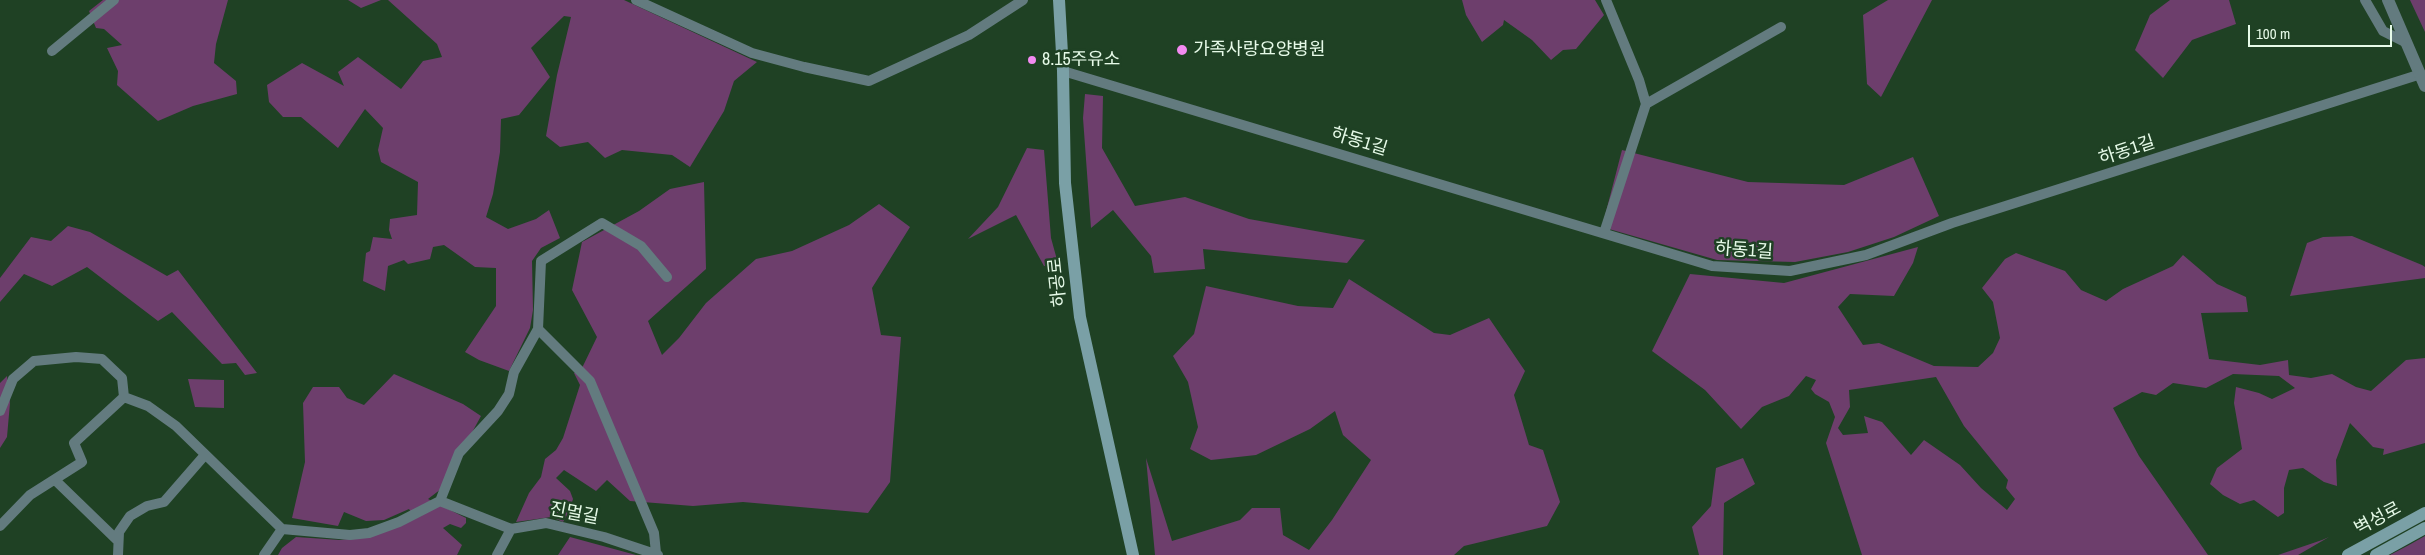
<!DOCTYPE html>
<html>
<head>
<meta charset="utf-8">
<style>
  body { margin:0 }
  #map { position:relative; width:2425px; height:555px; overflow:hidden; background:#1f4124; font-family:"Archivo Narrow",sans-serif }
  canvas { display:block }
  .scale { position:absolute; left:2248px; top:25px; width:144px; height:22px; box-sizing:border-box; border:2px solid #e6fae8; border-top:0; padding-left:6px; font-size:15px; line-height:18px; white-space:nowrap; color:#e6fae8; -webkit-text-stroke:4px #1f4124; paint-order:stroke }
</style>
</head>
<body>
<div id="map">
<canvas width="2425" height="555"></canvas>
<div class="scale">100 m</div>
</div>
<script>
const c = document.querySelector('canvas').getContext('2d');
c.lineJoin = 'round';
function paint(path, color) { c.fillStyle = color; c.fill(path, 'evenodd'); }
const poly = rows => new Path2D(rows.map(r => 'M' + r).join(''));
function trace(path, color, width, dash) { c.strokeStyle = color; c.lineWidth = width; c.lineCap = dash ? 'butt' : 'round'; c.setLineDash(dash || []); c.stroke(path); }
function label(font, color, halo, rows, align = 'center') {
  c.font = font + ' "Archivo Narrow","Noto Sans KR",sans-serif'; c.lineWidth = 5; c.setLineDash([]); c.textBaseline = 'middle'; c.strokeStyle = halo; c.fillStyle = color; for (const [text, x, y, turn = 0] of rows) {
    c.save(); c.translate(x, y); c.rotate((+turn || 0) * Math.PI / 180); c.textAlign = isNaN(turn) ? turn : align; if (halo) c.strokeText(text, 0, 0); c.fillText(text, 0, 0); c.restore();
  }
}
const green = poly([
  [103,0,228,0,216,44,214,63,236,81,237,94,193,106,158,121,117,85,118,71,107,48,122,45,104,29,96,28,89,11],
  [348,0,381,0,361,8],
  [388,0,624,0,757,62,734,81,724,111,690,167,672,155,622,150,605,158,588,142,560,147,546,136,557,75,571,17,564,16,531,48,550,77,519,115,501,119,500,152,493,194,486,217,508,229,536,219,549,210,560,238,541,248,532,261,533,310,530,328,509,371,479,360,465,352,496,306,496,268,475,267,444,245,433,247,430,259,408,264,404,260,388,266,385,291,363,281,366,253,370,251,373,237,392,239,389,230,390,219,417,215,418,182,381,162,378,150,383,128,365,109,338,148,301,117,283,117,269,102,267,85,302,63,344,86,338,72,358,57,401,89,423,61,442,57,437,44],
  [1462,0,1595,0,1604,15,1576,49,1563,50,1551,60,1532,40,1504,20,1503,25,1482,42,1466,15],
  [1888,0,1932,0,1881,97,1867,84,1863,15],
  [2170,0,2229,0,2236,24,2192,40,2163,78,2135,50,2150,15],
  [2410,0,2425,0,2425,32],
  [1085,94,1103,96,1102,148,1135,206,1185,197,1249,219,1365,240,1347,263,1203,249,1205,269,1154,273,1151,256,1113,210,1091,228,1083,118],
  [1027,148,1044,150,1051,238,1059,267,1044,266,1016,215,968,239,998,207],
  [1622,150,1748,182,1844,185,1913,157,1939,216,1894,237,1848,252,1795,262,1717,260,1602,227],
  [704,182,706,269,648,321,662,355,679,338,706,303,756,259,792,251,849,225,879,204,910,227,872,288,881,335,901,337,890,482,868,513,743,502,693,506,630,501,607,480,596,491,564,470,556,478,570,491,573,499,569,512,563,522,551,517,516,522,529,493,541,477,545,459,556,450,563,438,580,385,574,373,582,368,597,337,572,290,582,242,639,211,670,189],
  [68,226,90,232,167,276,178,270,257,373,245,375,236,363,222,364,172,312,158,321,87,267,52,286,24,274,0,302,0,278,31,237,51,241],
  [2352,236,2422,265,2425,267,2425,278,2290,296,2307,243,2323,237],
  [1918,247,1913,263,1894,296,1850,294,1838,307,1863,345,1879,343,1934,366,1978,367,1993,353,2000,338,1993,302,1982,288,2005,259,2016,253,2065,271,2081,290,2106,301,2123,289,2173,266,2183,255,2217,284,2246,297,2248,312,2201,313,2209,359,2260,365,2288,360,2289,375,2311,378,2332,374,2356,387,2371,391,2406,360,2425,358,2425,443,2383,455,2384,449,2373,447,2350,423,2336,460,2337,486,2324,482,2303,468,2289,470,2284,488,2284,513,2278,517,2254,500,2240,504,2223,495,2210,484,2217,468,2242,449,2234,403,2236,387,2259,393,2272,399,2295,388,2279,376,2233,374,2206,388,2173,383,2156,395,2142,392,2113,408,2139,456,2208,555,1862,555,1826,443,1835,417,1829,402,1815,394,1811,389,1816,380,1806,376,1789,396,1762,407,1741,429,1705,390,1652,351,1690,274,1784,283],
  [1936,377,1964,426,2008,480,2006,488,2015,499,2007,510,1981,488,1960,465,1924,440,1911,455,1882,422,1864,416,1868,433,1843,435,1838,428,1850,407,1849,390],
  [1349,279,1434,333,1450,335,1489,318,1525,371,1514,395,1529,445,1543,450,1560,502,1547,526,1464,546,1454,555,1155,555,1146,458,1172,541,1240,520,1252,508,1280,508,1283,535,1309,550,1332,520,1371,460,1343,435,1335,411,1310,429,1256,455,1211,460,1190,449,1198,427,1188,382,1173,356,1194,334,1206,286,1298,306,1333,308],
  [394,374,463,404,481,416,441,489,428,499,466,518,466,523,461,528,450,524,443,528,462,545,457,555,278,555,282,548,296,537,340,540,371,536,414,517,409,509,384,520,366,521,344,512,338,526,292,518,305,462,303,403,313,387,339,387,347,398,364,405],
  [7,376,10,403,7,437,0,448,0,383],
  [188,379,224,380,224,408,195,407],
  [1743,458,1755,484,1724,503,1723,555,1699,555,1692,527,1711,506,1716,468],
  [2425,536,2425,555,2390,555,2409,545],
  [570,537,636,555,558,555],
  [2329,537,2298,555,2278,555,2322,540]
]);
const minor = poly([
  [636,0,752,53,804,67,869,81,969,35,1023,0],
  [1606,0,1639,80,1646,104],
  [2365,0,2383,31,2407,43],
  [52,51,114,0],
  [1063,71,1712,266,1790,271,1866,255,1952,223,2421,74],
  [1604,233,1646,104,1781,27],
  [124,397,148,406,176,426,282,529,350,535,369,533,399,522,440,501,511,529],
  [0,411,13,379,34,361,76,357,102,359,122,378,124,397,74,443,82,462,30,495,0,526],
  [55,480,118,541],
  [440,501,459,453,498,411,509,394,514,372,538,329],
  [656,553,654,533,590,381,538,329,541,261,602,223,641,246,667,277],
  [118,555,119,532,130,516,147,506,164,502,204,456],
  [264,555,282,529],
  [497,555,511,529,546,523,604,537,658,555]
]);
const tertiary = poly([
  [2388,0,2425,86]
]);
const secondary = poly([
  [1059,0,1063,71,1065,183,1080,317,1133,555],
  [2348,555,2425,513],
  [2376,555,2425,528]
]);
const markers = [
  [1182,50,6,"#f38af1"],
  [1032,60,5,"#f38af1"]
];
const poiNames = [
  ["가족사랑요양병원",1193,50],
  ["8.15주유소",1042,60]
];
const streetNames = [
  ["하동1길",1359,142,17],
  ["하동1길",2127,151,-18],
  ["하동1길",1744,251,4],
  ["하공로",1058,282,-96],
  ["진멀길",574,514,11],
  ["벽성로",2378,519,-28]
];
paint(green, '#6d3e6c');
trace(minor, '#637b7f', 10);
trace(tertiary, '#637b7f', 12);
trace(secondary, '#7aa0a6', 12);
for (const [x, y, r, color] of markers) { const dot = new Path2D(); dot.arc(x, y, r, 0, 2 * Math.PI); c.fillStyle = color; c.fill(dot); trace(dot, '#1f4124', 2); }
label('18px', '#e6fae8', '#1f4124', poiNames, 'left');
label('18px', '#e6fae8', '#1f4124', streetNames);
</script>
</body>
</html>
